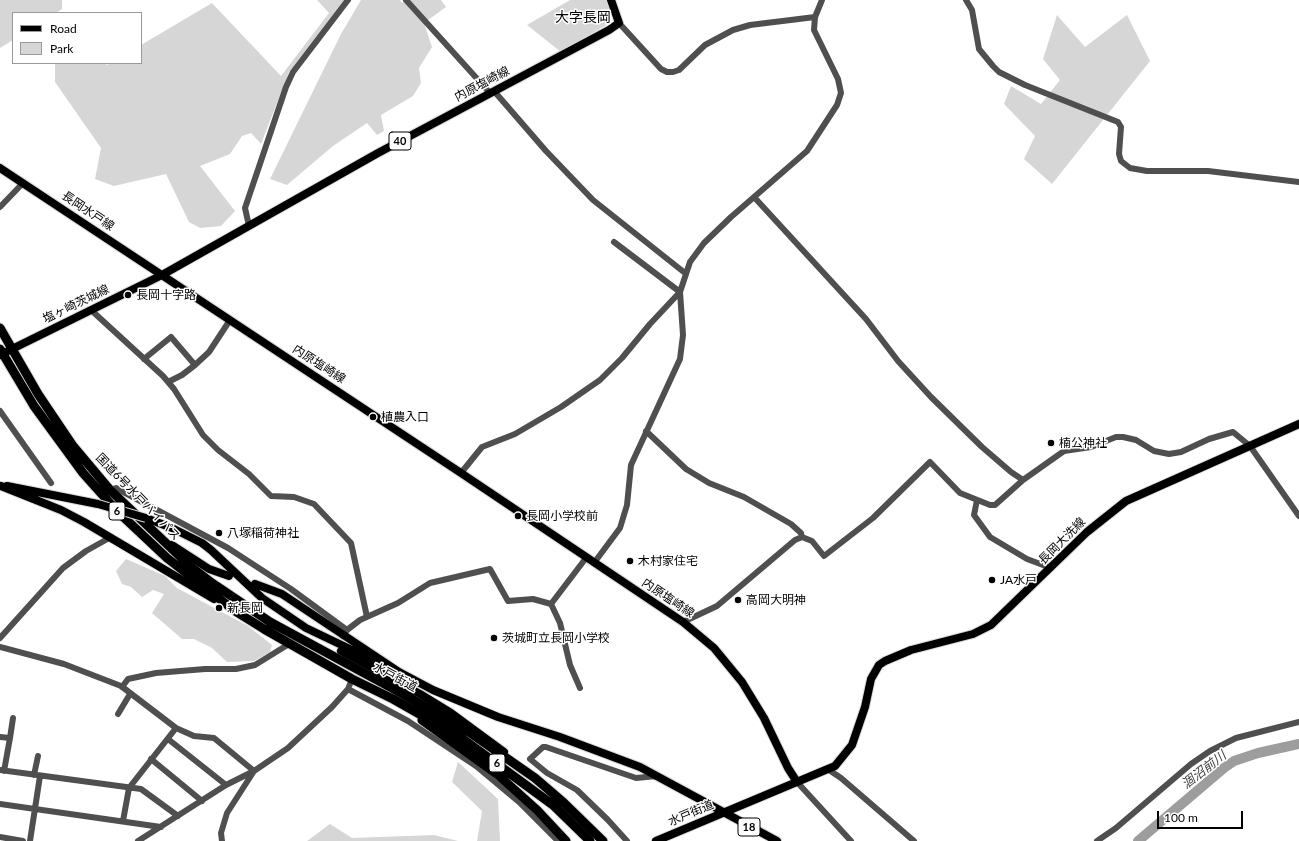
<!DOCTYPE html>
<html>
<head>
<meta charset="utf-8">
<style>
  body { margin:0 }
  #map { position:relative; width:1299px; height:841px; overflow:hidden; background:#fff; font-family:Lato,sans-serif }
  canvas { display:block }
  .legend { position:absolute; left:12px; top:12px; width:130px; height:52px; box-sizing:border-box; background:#fff; border:1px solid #999; margin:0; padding:5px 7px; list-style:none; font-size:12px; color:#000 }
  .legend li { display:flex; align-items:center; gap:8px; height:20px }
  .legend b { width:20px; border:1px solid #999 }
  .scale { position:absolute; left:1157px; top:811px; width:86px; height:18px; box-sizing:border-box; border:2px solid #000; border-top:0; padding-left:5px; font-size:12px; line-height:14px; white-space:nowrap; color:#000; -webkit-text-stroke:3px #fff; paint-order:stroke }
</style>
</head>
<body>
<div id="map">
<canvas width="1299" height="841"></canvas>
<ul class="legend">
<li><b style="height:5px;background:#000"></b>Road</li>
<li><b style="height:11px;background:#d6d6d6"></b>Park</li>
</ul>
<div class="scale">100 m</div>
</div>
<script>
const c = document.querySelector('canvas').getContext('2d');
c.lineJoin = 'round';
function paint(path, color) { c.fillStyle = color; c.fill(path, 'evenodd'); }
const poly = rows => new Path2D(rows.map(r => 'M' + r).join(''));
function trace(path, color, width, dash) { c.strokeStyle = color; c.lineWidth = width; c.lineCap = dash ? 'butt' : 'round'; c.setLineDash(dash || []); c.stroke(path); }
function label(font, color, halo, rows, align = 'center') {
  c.font = font + ' Lato,"Noto Sans JP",sans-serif'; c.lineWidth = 3; c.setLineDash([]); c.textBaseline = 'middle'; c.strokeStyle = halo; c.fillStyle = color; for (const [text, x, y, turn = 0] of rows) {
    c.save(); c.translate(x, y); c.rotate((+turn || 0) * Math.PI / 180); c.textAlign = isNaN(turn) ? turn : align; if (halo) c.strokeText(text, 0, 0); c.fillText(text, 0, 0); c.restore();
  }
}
const green = poly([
  [0,0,62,0,62,9,56,13,13,13,13,40,0,48],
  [317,0,345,0,289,72,261,144,251,133,242,136,230,154,200,166,235,211,221,226,200,228,189,222,166,174,114,186,95,179,101,148,55,82,55,63,105,63,107,65,111,63,141,63,141,45,212,3,281,76,329,13],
  [361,0,400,0,402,3,405,0,441,0,446,7,424,23,432,47,419,68,421,83,413,96,381,115,384,131,377,135,367,123,333,146,287,185,270,179,341,34],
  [570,0,615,0,618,4,606,25,561,52,527,25],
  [1057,15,1085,47,1127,15,1150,61,1052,184,1024,159,1035,136,1004,104,1011,86,1041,104,1060,80,1043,59],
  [126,559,165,576,177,588,248,626,272,645,270,652,254,661,227,662,212,648,194,639,182,639,152,613,164,594,153,590,142,597,131,587,122,584,116,571],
  [458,762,498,799,500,841,477,841,482,811,452,782],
  [330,824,352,838,434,835,458,841,307,841]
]);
const river = poly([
  [1138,841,1224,768,1234,761,1258,753,1299,744]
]);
const minor = poly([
  [406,0,490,93],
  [966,0,972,10,979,49,993,66,999,72,1025,85,1118,122,1121,127,1119,154,1121,161,1130,168,1147,171,1208,171,1299,182],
  [619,23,661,69,667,72,673,72,679,70,705,45,733,30,750,25,815,17],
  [494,91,546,151,593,200,685,273],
  [754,197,866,319,898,361,931,397,982,447,1011,472,1023,480],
  [0,207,23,183],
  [249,226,245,208,286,87,293,72,306,55,348,0],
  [91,310,163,376,174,389,203,435,218,450,249,474,271,496,294,497,314,504,351,543,367,617],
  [144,359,171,337,195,365,209,352,230,320],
  [168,382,182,375,195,365],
  [0,411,51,483],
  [646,431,686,469,709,483,744,497,791,524,801,533,802,537,812,541,824,556,873,518,930,462,960,493,990,505,995,505,1023,480,1064,451,1091,447,1116,437,1123,437,1136,440,1154,451,1169,454,1181,452,1209,439,1233,432,1250,446,1299,516],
  [461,473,482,447,515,434,561,407,600,380,622,358,650,324,680,292,614,242],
  [110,490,116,488,228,548,291,589,347,630],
  [977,500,974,515,990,537,1027,559,1051,568],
  [594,563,620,528,627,505,631,465,680,359,683,335,680,292,690,262,704,243,731,217,807,151,837,105,841,93,838,79,814,30,815,17,822,0],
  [551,604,560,623,570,665,580,688],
  [683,622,717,606,795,540,802,537],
  [343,636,347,630,360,620,398,603,430,583,490,569,508,601,533,599,551,604,586,558],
  [0,638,63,568,86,551,111,537],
  [0,647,64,664,121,686,176,728,194,736,214,738,254,771],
  [122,687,128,679,156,673,205,669,236,669,255,665,289,644],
  [348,689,408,721,476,766,519,802,558,841],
  [118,714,130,694],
  [0,737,10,738,4,771],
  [10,738,13,718],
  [168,739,226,785],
  [151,759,202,801],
  [0,770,141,789,178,816],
  [829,770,841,778,914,841],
  [34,775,38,756],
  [797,782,851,841],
  [0,804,161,827],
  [123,821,129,788,176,728],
  [0,837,23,841],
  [30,841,40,776],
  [138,841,226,785,254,771,288,748,332,707,348,689,352,679],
  [222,841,221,833,227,813,254,771],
  [627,841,608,820,577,790,547,773,530,759,543,747,546,747,636,778,657,776],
  [1097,841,1116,828,1191,764,1210,751,1236,738,1299,722]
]);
const major = poly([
  [0,168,461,473,683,622,714,648,742,682,764,718,788,768,797,782],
  [0,355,162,275,378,153,609,30,619,23,611,0],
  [1,486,61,510,84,522,214,599],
  [7,486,98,504],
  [146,518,172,528,202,543,211,550,262,598,306,628,373,660],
  [172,545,209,569,229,576],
  [255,584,282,594,399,672,433,690,498,717,560,737,640,767,777,841],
  [341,651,420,694,451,713,504,752],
  [656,841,835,766,852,745,865,707,871,679,879,665,885,661,911,650,973,634,991,625,1087,532,1126,501,1299,424]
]);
const highway = poly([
  [0,328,38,394,73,446,110,490,190,566,212,583,270,622,403,694,469,732,535,778,564,803,603,841],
  [0,349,34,406,83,473,116,510,167,558,235,611,264,629,352,679,393,699,460,737,553,805,590,841],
  [422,720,497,774,537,810,566,841]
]);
const majorBridge = poly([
  [98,504,146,518]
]);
const markers = [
  [128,295,4,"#000"],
  [373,417,4,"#000"],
  [1051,443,4,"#000"],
  [518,516,4,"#000"],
  [219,533,4,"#000"],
  [630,561,4,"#000"],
  [992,580,4,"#000"],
  [738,600,4,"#000"],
  [219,608,4,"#000"],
  [494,638,4,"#000"]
];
const shields = [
  [400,141,22],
  [117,511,16],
  [497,763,16],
  [749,827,22]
];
const shieldNames = [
  ["40",400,141],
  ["6",117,511],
  ["6",497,763],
  ["18",749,827]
];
const streetNames = [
  ["内原塩崎線",482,84,-28],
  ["長岡水戸線",88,211,34],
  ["塩ヶ崎茨城線",76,304,-26],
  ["内原塩崎線",319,364,33],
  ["国道6号水戸バイパス",138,497,46],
  ["長岡大洗線",1062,541,-45],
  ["内原塩崎線",668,598,34],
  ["水戸街道",395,677,28],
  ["水戸街道",691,813,-23]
];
const poiNames = [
  ["長岡十字路",136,295],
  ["植農入口",381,417],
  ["楠公神社",1059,443],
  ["長岡小学校前",526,516],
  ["八塚稲荷神社",227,533],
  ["木村家住宅",638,561],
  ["JA水戸",1000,580],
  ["高岡大明神",746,600],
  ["新長岡",227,608],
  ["茨城町立長岡小学校",502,638]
];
const waterNames = [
  ["涸沼前川",1204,770,-38]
];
const quarterNames = [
  ["大字長岡",583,17]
];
paint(green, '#d6d6d6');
trace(river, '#9d9d9d', 10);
trace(major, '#dbdbdb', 10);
trace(highway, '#dbdbdb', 11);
trace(minor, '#4f4f4f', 6);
trace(major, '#000', 8);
trace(highway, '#000', 9);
trace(majorBridge, '#dbdbdb', 10, []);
trace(majorBridge, '#000', 8);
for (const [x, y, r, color] of markers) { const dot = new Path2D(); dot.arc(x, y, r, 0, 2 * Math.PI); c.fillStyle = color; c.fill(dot); trace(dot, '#fff', 1.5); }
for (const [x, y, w] of shields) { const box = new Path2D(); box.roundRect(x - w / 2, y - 9, w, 18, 3); c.fillStyle = '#fff'; c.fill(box); trace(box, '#000', 1); }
label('bold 11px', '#000', null, shieldNames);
label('12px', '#000', '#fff', streetNames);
label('12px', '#000', '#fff', poiNames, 'left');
label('italic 13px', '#3e3e3e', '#fff', waterNames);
label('14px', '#000', '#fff', quarterNames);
</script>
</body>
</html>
